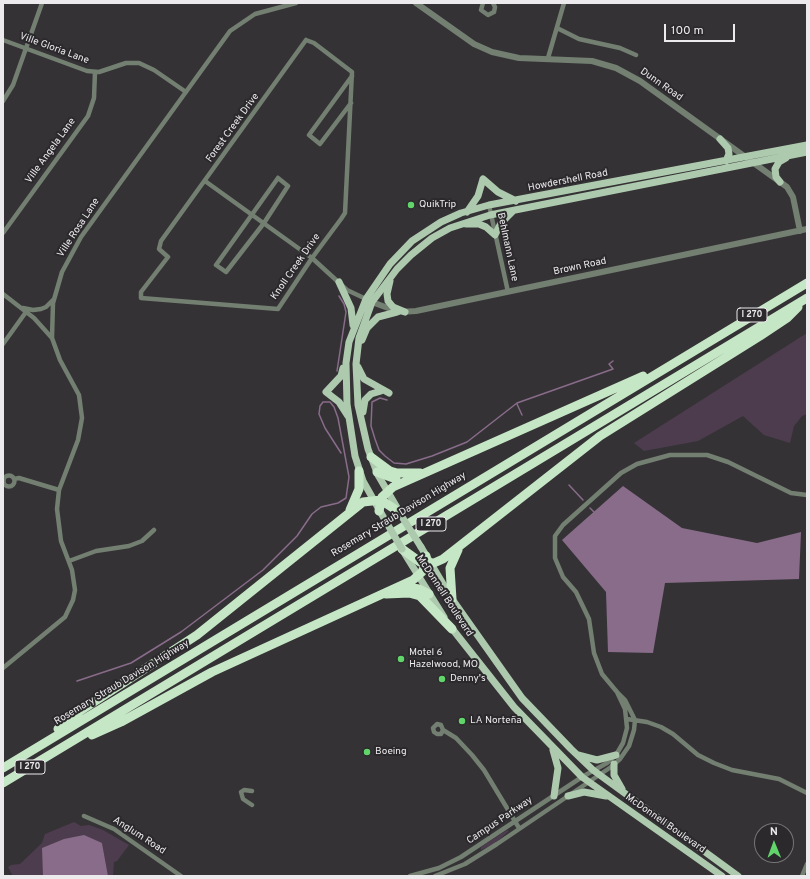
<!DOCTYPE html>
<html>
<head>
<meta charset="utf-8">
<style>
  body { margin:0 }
  #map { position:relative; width:810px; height:879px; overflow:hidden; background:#353236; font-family:Overpass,sans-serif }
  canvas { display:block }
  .frame { position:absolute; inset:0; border:4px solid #eceaed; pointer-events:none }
  .north { position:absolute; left:754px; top:823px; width:40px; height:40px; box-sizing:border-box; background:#2b292c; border:1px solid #787679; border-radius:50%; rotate:359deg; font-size:11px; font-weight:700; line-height:16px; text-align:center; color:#eceaed }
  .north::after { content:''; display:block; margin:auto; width:14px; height:18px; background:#61d46a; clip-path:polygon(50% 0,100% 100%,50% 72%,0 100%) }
  .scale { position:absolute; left:664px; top:24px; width:71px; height:18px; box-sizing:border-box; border:2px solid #eceaed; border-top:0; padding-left:5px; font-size:12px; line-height:14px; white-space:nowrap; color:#eceaed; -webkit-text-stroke:3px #2b292c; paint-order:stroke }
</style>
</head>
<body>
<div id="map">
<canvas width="810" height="879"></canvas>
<div class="frame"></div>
<div class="north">N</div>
<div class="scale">100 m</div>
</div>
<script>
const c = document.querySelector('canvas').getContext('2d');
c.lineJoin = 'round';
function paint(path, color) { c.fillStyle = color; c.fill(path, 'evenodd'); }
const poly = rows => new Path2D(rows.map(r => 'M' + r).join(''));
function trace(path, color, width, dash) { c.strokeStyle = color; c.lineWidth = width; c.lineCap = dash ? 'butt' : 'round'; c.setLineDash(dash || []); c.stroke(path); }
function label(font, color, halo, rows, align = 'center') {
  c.font = font + ' Overpass,sans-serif'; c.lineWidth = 4; c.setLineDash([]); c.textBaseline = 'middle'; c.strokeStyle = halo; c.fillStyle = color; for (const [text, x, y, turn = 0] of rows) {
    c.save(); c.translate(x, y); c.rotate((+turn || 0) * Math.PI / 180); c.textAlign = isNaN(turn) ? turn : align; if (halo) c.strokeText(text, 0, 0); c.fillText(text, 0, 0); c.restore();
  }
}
const green = poly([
  [807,333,807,414,802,416,794,426,790,443,764,435,743,416,698,441,644,451,634,443],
  [74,822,81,826,89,825,103,830,129,845,117,861,114,862,113,876,108,876,102,843,43,876,13,876,8,867,4,870,11,865,20,864,42,843,45,834],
  [507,830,509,831,495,843,481,850,481,847]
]);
const water = poly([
  [623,486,682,528,757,543,801,532,799,579,665,583,653,653,608,652,606,592,562,540],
  [84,835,102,843,108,876,43,876,42,848,64,839]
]);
const stream = poly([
  [337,371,346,312,344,304,339,296],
  [387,400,380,398,372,402,371,426,375,439,379,450,385,456,394,463,406,464,432,456,467,442,517,403,613,369,609,364,613,361],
  [517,404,522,415],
  [569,485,583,500],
  [590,508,594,512],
  [77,681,131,663,181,632,263,570,297,536,312,514,321,507,338,503,346,498,349,477,338,418,334,407,330,402,323,402,320,406,319,414,325,428,341,453]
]);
const minor = poly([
  [483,3,481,10,488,15,494,12,495,7,493,3],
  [557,28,579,39,620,48,636,55],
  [3,40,87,71,99,72,126,63,139,63,154,70,186,92],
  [306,40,314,43,352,72,345,213,341,219,312,258,278,309,141,298,141,292,168,257,159,249,161,241,306,40],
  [548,58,564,3],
  [3,101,13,85,42,3],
  [351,103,320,144,309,135,352,76],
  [278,178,288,186,264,223,226,272,216,265,278,178],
  [205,181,312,258,347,290,366,299],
  [489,205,508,292],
  [3,233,88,116,94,98,95,72],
  [3,294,34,318,52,338],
  [23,308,33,310,41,309,46,307,53,300],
  [3,344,26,312],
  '3.5 481a5.5 5.5 0 1 1 11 0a5.5 5.5 0 1 1-11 0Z',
  [14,479,19,478,59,490],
  [69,561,96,551,129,546,142,541,154,530],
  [3,668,65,617,73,600,75,590,72,570,61,541,57,509,59,490,78,440,82,418,79,395,60,360,52,338,53,303,62,272,81,237,230,31,255,14,296,3],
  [617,692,602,674,594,653,589,619,576,592,563,577,555,558,555,536,563,525,621,473,637,464,670,455,707,455,728,462,791,493,807,495],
  [627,719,647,722,661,727,673,734,698,755,714,763,732,770,779,779,807,793],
  [443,730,441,734,437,734,434,732,433,728,437,724,441,725,443,730,456,738,472,755,484,770,519,828],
  [252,805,243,799,241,792,244,790,252,791],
  [84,816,114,829,181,876],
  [410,876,439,868,461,857,582,777,607,763,616,755,623,743,627,728,625,709,617,692,625,700,635,720,634,730,629,746,620,759,611,767,497,844,465,864,435,876],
  [802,876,807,864]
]);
const tertiary = poly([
  [416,3,474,44,492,52,519,58,592,61,616,68,640,81,787,187,793,197,800,231],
  [369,301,399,312,416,311,807,229]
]);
const primary = poly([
  [720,139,728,148,729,154,726,161],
  [483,179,498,192,516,201],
  [780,182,776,177,775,169,779,162,786,158],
  [467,212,478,196,483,179],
  [466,224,479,224,486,227,495,235,501,223,513,211],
  [390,281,387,294,388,301,393,307,405,312],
  [339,282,351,308,353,325],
  [362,340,367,328,378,317,397,312],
  [358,367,364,379,389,393],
  [343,368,341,376,326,392,339,402,348,416],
  [363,412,365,400,371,394,381,391],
  [399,511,378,475,368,449,358,405,356,364,359,338,372,302,397,269,411,255,432,238,450,228,490,215,807,152],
  [385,520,363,481,355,456,347,404,346,363,349,342,366,299,390,264,412,241,441,222,461,213,489,205,807,145],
  [421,547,452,599,522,698,571,749,593,770,738,876],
  [403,551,444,617],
  [450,626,514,707,582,777,722,876],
  [553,750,558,768,554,796],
  [578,755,597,760,616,755],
  [614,764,614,775,622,789],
  [568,796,584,792,606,796]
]);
const motorway = poly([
  [371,457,390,471,397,473,420,473],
  [377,472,396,479],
  [350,510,359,489,359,471],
  [379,511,382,497,393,487,643,376],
  [402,549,420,562,434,563,443,559,600,436,760,336,787,318,798,307],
  [401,586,419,589,429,594],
  [386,594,409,593,420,596,452,629],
  [452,599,450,568,458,550],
  [58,729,80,711,197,635,363,502,381,500,399,512],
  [92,735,121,722,212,672,413,580,422,572,426,563,426,556],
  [3,768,807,283],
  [3,783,807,298]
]);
const primaryBridge = poly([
  [399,512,421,547],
  [385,520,402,549]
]);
const markers = [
  [411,205,4,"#61d46a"],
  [401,659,4,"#61d46a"],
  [442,679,4,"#61d46a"],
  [462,721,4,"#61d46a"],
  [367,752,4,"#61d46a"]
];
const shields = [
  [752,315,30],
  [431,524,30],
  [30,767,30]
];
const shieldNames = [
  ["I 270",752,315],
  ["I 270",431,524],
  ["I 270",30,767]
];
const streetNames = [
  ["Ville Gloria Lane",54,49,20],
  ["Dunn Road",661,85,35],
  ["Forest Creek Drive",233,128,-54],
  ["Ville Angela Lane",51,151,-54],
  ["Howdershell Road",568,181,-11],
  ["Ville Rosa Lane",79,228,-57],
  ["Behlmann Lane",507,247,78],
  ["Knoll Creek Drive",296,267,-55],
  ["Brown Road",580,267,-12],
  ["Rosemary Straub Davison Highway",399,515,-31],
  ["McDonnell Boulevard",444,596,57],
  ["Rosemary Straub Davison Highway",122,683,-31],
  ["Campus Parkway",500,821,-34],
  ["McDonnell Boulevard",665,824,35],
  ["Anglum Road",139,836,33]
];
const poiNames = [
  ["QuikTrip",419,205],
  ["Motel 6",409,653],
  ["Hazelwood, MO",409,665],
  ["Denny's",450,679],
  ["LA Norteña",470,721],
  ["Boeing",375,752]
];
paint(green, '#4d3c4e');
paint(water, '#886c8a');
trace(stream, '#886c8a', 1.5);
trace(minor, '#727f71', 4.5);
trace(tertiary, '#727f71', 6);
trace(primary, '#aecaae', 7);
trace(motorway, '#c6e7c6', 9);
trace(primaryBridge, '#aecaae', 7);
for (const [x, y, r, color] of markers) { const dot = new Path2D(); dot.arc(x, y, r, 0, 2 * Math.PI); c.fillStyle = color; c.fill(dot); trace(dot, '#2b292c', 1.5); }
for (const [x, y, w] of shields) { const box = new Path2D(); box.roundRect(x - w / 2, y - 7, w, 14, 3); c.fillStyle = '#2b292c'; c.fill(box); trace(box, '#eceaed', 1); }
label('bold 9px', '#eceaed', null, shieldNames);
label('10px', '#eceaed', '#2b292c', streetNames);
label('10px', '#eceaed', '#2b292c', poiNames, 'left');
</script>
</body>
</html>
